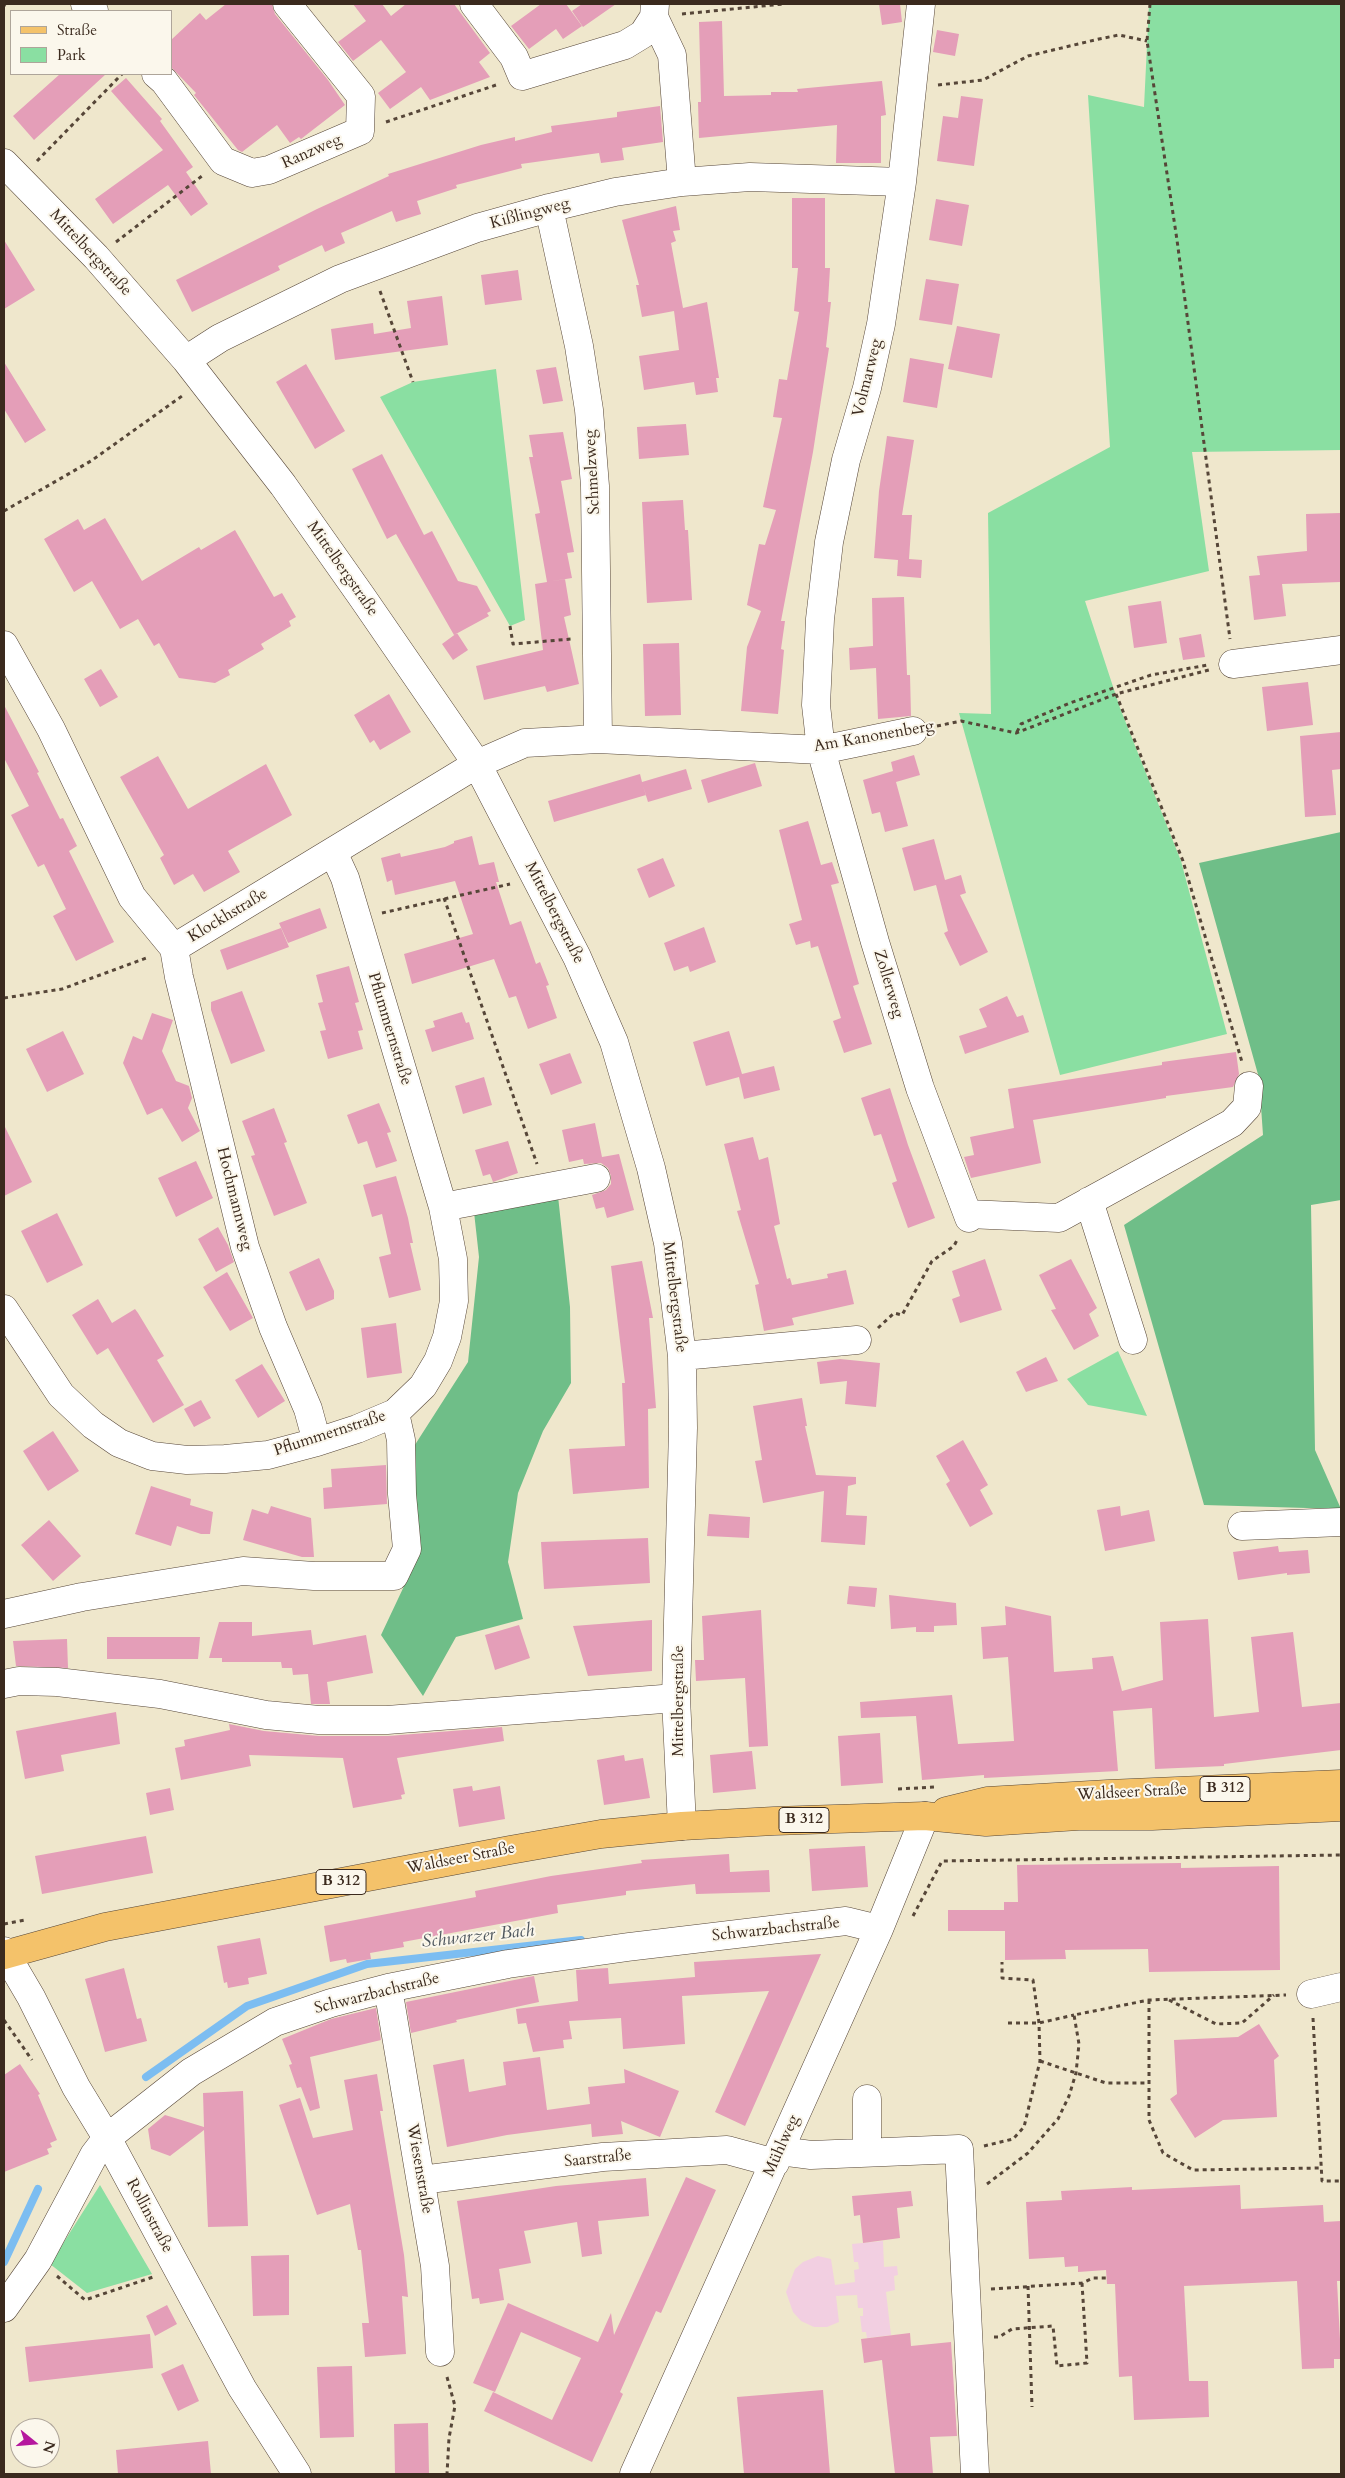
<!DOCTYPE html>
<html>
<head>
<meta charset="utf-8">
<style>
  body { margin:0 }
  #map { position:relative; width:1345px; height:2478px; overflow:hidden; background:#efe7cc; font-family:Cardo,serif }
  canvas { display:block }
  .frame { position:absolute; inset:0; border:5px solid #3b2a1e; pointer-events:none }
  .legend { position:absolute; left:10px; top:10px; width:162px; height:65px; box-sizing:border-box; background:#fbf7ec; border:1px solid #aea59a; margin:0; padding:6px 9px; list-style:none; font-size:15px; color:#3b2a1e }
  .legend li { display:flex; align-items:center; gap:10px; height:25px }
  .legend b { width:25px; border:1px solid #aea59a }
  .north { position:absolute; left:10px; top:2418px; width:50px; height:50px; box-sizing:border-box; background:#fbf7ec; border:1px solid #aea59a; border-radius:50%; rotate:107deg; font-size:14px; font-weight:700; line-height:20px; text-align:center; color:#3b2a1e }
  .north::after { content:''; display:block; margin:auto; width:18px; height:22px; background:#b5179e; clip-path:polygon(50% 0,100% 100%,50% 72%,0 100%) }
</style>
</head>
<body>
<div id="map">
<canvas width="1345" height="2478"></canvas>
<div class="frame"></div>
<ul class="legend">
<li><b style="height:6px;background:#f4c26a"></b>Straße</li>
<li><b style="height:14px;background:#8adfa2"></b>Park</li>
</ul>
<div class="north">N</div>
</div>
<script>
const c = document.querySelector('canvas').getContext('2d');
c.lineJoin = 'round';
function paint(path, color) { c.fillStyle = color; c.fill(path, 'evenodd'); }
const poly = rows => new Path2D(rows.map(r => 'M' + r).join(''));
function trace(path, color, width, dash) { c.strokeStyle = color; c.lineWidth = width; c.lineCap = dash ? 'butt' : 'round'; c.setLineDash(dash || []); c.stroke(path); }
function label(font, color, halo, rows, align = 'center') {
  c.font = font + ' Cardo,serif'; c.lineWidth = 4; c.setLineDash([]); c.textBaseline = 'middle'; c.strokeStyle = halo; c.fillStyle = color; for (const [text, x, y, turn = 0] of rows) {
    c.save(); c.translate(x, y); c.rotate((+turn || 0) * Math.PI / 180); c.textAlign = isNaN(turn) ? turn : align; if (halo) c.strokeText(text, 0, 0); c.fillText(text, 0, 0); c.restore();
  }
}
const built = poly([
  [883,2241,884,2267,897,2266,898,2275,894,2276,895,2290,886,2292,891,2335,867,2338,866,2332,862,2332,860,2316,863,2316,863,2308,858,2308,857,2295,836,2296,839,2322,827,2327,814,2327,801,2321,793,2312,786,2292,795,2269,803,2262,818,2256,831,2259,835,2285,855,2282,854,2270,859,2269,858,2262,854,2262,852,2244]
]);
const green = poly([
  [1149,4,1341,4,1341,450,1192,452,1209,571,1085,601,1120,708,1181,861,1227,1034,1060,1075,959,713,991,714,988,513,1110,447,1088,95,1144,107],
  [496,369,525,620,510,626,380,397,413,382],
  [1118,1351,1147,1416,1088,1405,1067,1379],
  [100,2185,152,2274,87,2293,50,2264]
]);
const forest = poly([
  [1341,832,1341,1200,1311,1205,1315,1450,1341,1509,1204,1505,1124,1225,1263,1135,1259,1078,1199,863],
  [558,1196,570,1307,571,1383,543,1431,518,1493,508,1562,523,1619,456,1637,423,1696,381,1635,414,1565,411,1451,468,1362,479,1257,474,1212]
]);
const stream = poly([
  [146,2077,247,2006,367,1964,581,1940],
  [4,2262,38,2189]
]);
const building = poly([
  [226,4,272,4,275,14,328,80,345,105,301,139,299,137,290,143,277,125,242,152,238,150,194,95,196,93,171,67,171,40,200,13,206,20],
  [353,4,382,4,391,16,406,4,454,4,490,53,479,62,490,77,430,100,421,87,390,109,378,93,406,72,381,40,353,61,338,42,366,21],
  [541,4,566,4,582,26,563,39,556,29,529,49,511,26],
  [582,4,616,4,583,27,572,11],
  [879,4,900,4,902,22,882,25],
  [722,21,724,96,771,95,771,92,798,92,797,89,882,81,886,115,881,116,881,163,836,163,837,125,699,138,698,102,701,102,699,22],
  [937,30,959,34,955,56,933,52],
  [60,74,106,74,34,140,13,116],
  [126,78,162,119,160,121,193,167,186,172,208,204,191,216,168,185,113,224,95,199,163,150,111,91],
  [961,96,983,99,974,166,937,161,943,116,958,118],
  [660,106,663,142,622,148,624,160,601,163,599,153,521,164,522,168,456,185,457,188,417,201,421,214,396,222,392,211,341,233,345,243,325,252,322,245,278,266,280,270,192,312,176,280,317,209,389,176,388,174,481,145,515,137,515,141,552,132,551,126,617,117,617,112],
  [792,198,825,198,825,268,830,268,828,302,831,302,826,347,829,348,813,452,781,621,785,621,781,649,784,650,778,714,741,711,747,647,761,611,747,605,759,544,765,545,776,510,763,507,782,418,773,417,779,379,787,380,799,312,794,311,798,268,792,268],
  [936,199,969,205,962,246,929,240],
  [676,206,680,230,673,231,676,241,671,243,683,308,707,302,719,378,716,378,718,392,696,395,694,382,644,390,639,356,679,350,674,311,642,317,636,285,639,285,622,220],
  [4,240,35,290,4,309],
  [518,270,522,300,485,305,481,275],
  [926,279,959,284,952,325,919,320],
  [442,296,448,345,335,360,331,329,373,323,374,334,411,328,407,301],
  [957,326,1000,334,992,378,948,369],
  [910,358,944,364,937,408,903,402],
  [4,362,46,430,25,443,4,409],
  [306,364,345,431,315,449,276,382],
  [556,367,563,401,543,404,536,370],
  [686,424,689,455,639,459,637,427],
  [563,432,572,479,561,481,574,552,567,553,572,578,547,582,535,514,540,513,529,457,533,457,529,435],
  [887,436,914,440,902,515,912,515,909,559,922,560,921,578,897,576,898,560,874,558,879,491],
  [382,454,424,535,432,531,458,581,477,586,491,611,487,613,489,616,454,635,396,534,387,539,352,469],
  [683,500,685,530,688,530,692,600,647,603,642,502],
  [1341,513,1341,582,1282,584,1286,616,1254,620,1249,576,1260,575,1257,556,1307,551,1306,514],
  [105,518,142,581,199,547,201,550,235,530,274,597,282,593,296,617,289,621,291,626,261,644,264,649,228,670,230,675,215,683,179,678,159,643,154,646,138,619,120,629,92,581,74,592,44,539,78,519,84,530],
  [565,579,571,615,564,617,579,684,547,692,545,686,484,700,476,666,543,650,535,584],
  [904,597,907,675,910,675,911,716,878,719,876,668,850,670,849,648,873,646,872,598],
  [1161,601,1167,643,1134,648,1128,606],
  [457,633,468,650,453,660,442,644],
  [1201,634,1205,657,1183,660,1179,638],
  [679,643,681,715,645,716,643,644],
  [101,669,118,697,100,707,84,679],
  [1308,682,1313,725,1267,731,1262,687],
  [389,694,411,732,380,750,374,740,370,743,354,715],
  [4,705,39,772,37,773,60,819,63,818,77,846,69,851,114,942,76,961,53,916,66,909,44,864,38,867,11,815,29,806,4,758],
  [1341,732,1341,769,1332,770,1336,815,1305,817,1300,736],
  [914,755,920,775,896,782,908,826,885,832,880,812,872,814,863,780,893,771,891,762],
  [158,756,188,809,266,764,292,815,228,851,240,872,204,892,193,874,174,885,160,858,164,855,120,777],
  [755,763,762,786,708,803,701,780],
  [686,769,692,789,648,802,643,786,646,795,554,822,548,801,640,774,642,782],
  [808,821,821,865,832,862,839,883,831,885,859,984,853,986,872,1044,844,1053,833,1021,841,1018,818,946,811,948,810,941,796,945,789,924,802,920,779,830],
  [472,836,479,865,494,862,499,882,496,882,510,925,521,921,536,964,540,962,549,985,546,986,557,1018,528,1029,516,996,509,998,494,959,412,984,404,954,473,934,455,881,395,895,392,880,387,882,381,858,400,853,401,857,445,847,454,843,454,841],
  [934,839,945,880,961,875,966,893,960,895,988,952,960,966,944,933,948,931,936,885,914,891,902,848],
  [663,858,675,886,649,898,637,869],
  [320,908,327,928,288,943,279,923],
  [704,927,716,962,690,972,688,966,674,971,664,943],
  [281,928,289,947,227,970,220,950],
  [349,966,359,1002,355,1003,363,1030,358,1031,363,1049,328,1059,320,1031,326,1030,318,1003,323,1002,316,975],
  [242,991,265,1051,231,1064,211,1010,211,1002],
  [1007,996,1017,1017,1023,1015,1029,1032,965,1054,959,1036,987,1027,979,1009],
  [462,1012,466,1023,469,1022,474,1039,432,1052,425,1030,435,1027,433,1021],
  [152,1013,173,1020,162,1051,176,1081,189,1086,192,1098,188,1108,200,1131,182,1142,162,1108,147,1115,123,1063,133,1036,142,1040],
  [63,1031,84,1074,47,1092,26,1049],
  [729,1031,742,1074,774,1066,780,1090,744,1099,739,1077,706,1086,693,1042],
  [1236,1052,1239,1074,1233,1087,1166,1096,1166,1098,1033,1120,1041,1163,971,1178,964,1157,974,1155,970,1137,1014,1128,1008,1089,1162,1065,1162,1062],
  [570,1053,582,1083,551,1095,539,1064],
  [484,1077,492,1105,463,1114,455,1086],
  [890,1088,908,1145,935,1218,908,1228,892,1183,897,1181,881,1134,874,1136,861,1098],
  [379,1103,391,1132,387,1133,397,1161,376,1168,367,1141,358,1144,347,1115],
  [274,1108,287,1142,284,1143,307,1203,274,1216,251,1156,255,1155,242,1121],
  [595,1123,602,1157,619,1154,634,1210,607,1218,604,1207,596,1209,592,1195,606,1190,611,1184,611,1176,608,1168,601,1163,584,1164,583,1159,569,1162,562,1130],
  [4,1125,32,1182,4,1196],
  [753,1137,759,1160,768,1157,780,1224,774,1226,787,1279,790,1278,792,1285,828,1278,827,1274,846,1270,854,1304,792,1318,794,1325,764,1331,755,1285,759,1284,737,1211,741,1210,724,1144],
  [508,1141,518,1173,493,1182,490,1174,483,1176,475,1150],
  [196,1161,213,1198,176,1217,158,1178],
  [396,1176,408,1218,413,1243,410,1243,421,1290,389,1298,379,1257,391,1254,382,1214,372,1217,363,1185],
  [57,1213,83,1265,47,1283,21,1231],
  [218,1227,228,1245,234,1262,216,1272,198,1239],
  [319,1258,334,1291,334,1299,306,1311,289,1272],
  [985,1259,1002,1310,960,1323,952,1299,960,1296,952,1271],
  [1071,1259,1097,1308,1089,1314,1099,1336,1074,1350,1051,1310,1056,1309,1039,1275],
  [642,1261,653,1318,649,1318,656,1408,648,1409,649,1488,573,1494,569,1449,625,1446,622,1383,625,1383,611,1266],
  [227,1272,253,1318,230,1331,203,1287],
  [98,1299,112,1323,135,1309,138,1313,164,1356,157,1360,184,1405,153,1423,108,1348,97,1355,72,1315],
  [396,1323,402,1373,367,1378,361,1328],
  [1046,1357,1058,1381,1026,1392,1016,1372],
  [840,1359,880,1363,876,1407,845,1404,847,1381,820,1384,817,1362],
  [262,1364,285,1401,258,1418,235,1380],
  [802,1398,807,1426,805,1426,816,1475,856,1477,856,1484,848,1486,846,1515,867,1516,865,1545,821,1542,824,1491,763,1503,755,1461,762,1460,753,1406],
  [201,1400,211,1418,194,1427,184,1409],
  [53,1431,79,1471,48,1491,23,1451],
  [963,1440,988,1485,980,1490,993,1514,970,1527,946,1484,950,1481,936,1456],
  [386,1465,387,1504,324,1509,323,1488,332,1487,331,1469],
  [151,1486,191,1499,190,1505,213,1512,210,1534,201,1534,177,1526,171,1546,135,1534],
  [271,1506,311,1518,314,1557,302,1557,243,1540,252,1509,268,1514],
  [1120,1506,1121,1516,1149,1510,1155,1541,1105,1551,1097,1510],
  [709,1514,750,1517,749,1538,707,1536],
  [49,1520,81,1556,53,1581,21,1545],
  [648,1538,650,1583,544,1589,541,1542],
  [1278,1546,1279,1552,1308,1550,1310,1573,1287,1575,1287,1573,1238,1580,1233,1552],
  [849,1586,877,1588,875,1607,847,1604],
  [889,1595,956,1603,957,1625,934,1626,934,1632,916,1632,916,1627,891,1629],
  [1005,1606,1051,1616,1054,1672,1093,1669,1092,1658,1113,1656,1122,1691,1163,1680,1160,1622,1208,1619,1214,1717,1259,1712,1251,1637,1293,1632,1302,1707,1341,1703,1341,1750,1224,1764,1224,1766,1155,1769,1152,1708,1113,1711,1118,1771,984,1778,984,1775,922,1780,916,1716,861,1718,860,1702,952,1695,958,1744,1014,1741,1008,1657,983,1659,981,1627,1006,1625],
  [761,1610,768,1746,749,1747,745,1678,696,1681,695,1660,704,1660,702,1616],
  [652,1620,652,1671,588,1676,573,1626],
  [219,1622,252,1622,252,1636,311,1630,313,1645,366,1635,373,1673,327,1682,330,1704,311,1704,308,1674,293,1675,292,1668,282,1668,281,1662,222,1662,222,1658,209,1658],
  [519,1625,530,1658,495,1670,485,1635],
  [107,1637,200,1637,198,1659,107,1659],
  [67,1639,68,1668,16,1666,13,1641],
  [116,1712,120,1744,61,1755,64,1771,25,1779,16,1731],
  [229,1724,264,1731,319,1736,388,1736,502,1727,504,1741,397,1758,405,1794,401,1795,402,1799,353,1808,343,1758,249,1755,251,1766,181,1780,175,1748,185,1746,184,1740,230,1730],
  [880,1733,883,1783,841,1786,838,1736],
  [752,1751,756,1789,713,1793,710,1755],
  [624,1755,625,1761,643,1758,650,1798,604,1805,597,1760],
  [472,1786,473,1791,500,1786,505,1819,459,1827,453,1789],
  [170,1788,174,1810,150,1815,146,1793],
  [146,1836,153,1873,42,1894,35,1856],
  [865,1846,868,1887,812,1891,809,1849],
  [729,1854,730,1872,769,1870,770,1892,696,1894,695,1884,626,1891,626,1895,557,1905,558,1913,403,1942,404,1947,370,1953,371,1959,347,1963,346,1959,330,1962,324,1926,476,1897,475,1891,551,1876,642,1863,641,1860],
  [1181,1863,1181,1868,1279,1866,1280,1970,1149,1972,1148,1949,1065,1950,1066,1959,1005,1960,1005,1931,948,1931,948,1910,1004,1910,1004,1902,1018,1902,1017,1865],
  [260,1938,267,1974,248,1978,249,1984,228,1988,227,1982,224,1983,217,1946],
  [821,1954,745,2126,715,2112,769,1991,682,1996,685,2044,623,2049,621,2018,569,2021,572,2039,563,2040,564,2048,533,2052,526,2023,518,2024,516,2009,578,2001,576,1970,608,1968,609,1984,695,1977,694,1962],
  [124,1968,137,2019,141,2018,147,2041,105,2052,85,1979],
  [534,1976,539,2002,456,2020,457,2022,411,2033,406,2002],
  [376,2008,381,2040,310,2057,320,2108,310,2111,301,2087,297,2088,289,2065,292,2064,282,2039,331,2019],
  [1259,2024,1279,2056,1274,2060,1277,2117,1223,2120,1195,2138,1170,2099,1177,2094,1174,2040,1238,2037],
  [540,2057,547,2110,590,2104,588,2087,625,2083,624,2069,679,2091,660,2137,621,2121,623,2134,592,2137,591,2124,507,2135,447,2147,433,2065,464,2059,469,2092,506,2085,503,2062],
  [20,2064,40,2094,38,2095,57,2140,50,2143,52,2147,47,2149,49,2154,4,2172,4,2075],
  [377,2074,383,2111,380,2111,404,2255,408,2297,402,2296,406,2354,365,2357,362,2323,369,2323,361,2250,358,2250,350,2204,317,2215,279,2105,300,2098,313,2138,353,2130,344,2080],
  [243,2091,248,2226,208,2227,204,2130,170,2156,151,2149,148,2129,165,2115,204,2127,203,2093],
  [686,2177,716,2190,661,2313,656,2311,620,2392,623,2394,592,2462,484,2411,493,2392,552,2420,581,2358,521,2332,495,2392,473,2383,508,2303,598,2342,611,2313,614,2335],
  [646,2178,649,2216,598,2221,602,2254,582,2257,577,2222,524,2231,531,2263,499,2269,504,2300,480,2304,479,2298,472,2299,457,2201,556,2186],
  [1240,2185,1241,2209,1323,2205,1324,2222,1341,2221,1341,2281,1337,2281,1341,2359,1334,2359,1334,2368,1302,2369,1297,2281,1184,2286,1189,2381,1208,2381,1209,2417,1134,2420,1132,2376,1119,2377,1115,2284,1107,2284,1106,2270,1078,2272,1078,2266,1065,2267,1064,2257,1029,2259,1026,2202,1062,2200,1061,2191,1132,2187,1132,2190],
  [911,2191,913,2206,897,2208,900,2238,863,2243,860,2215,854,2216,852,2196],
  [289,2255,289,2315,253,2316,251,2256],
  [167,2305,177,2324,155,2336,146,2316],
  [910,2333,911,2346,951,2342,957,2436,930,2437,933,2474,895,2474,882,2360,864,2363,861,2339],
  [150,2334,153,2368,29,2382,25,2347],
  [183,2364,199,2401,178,2411,161,2374],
  [352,2366,354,2437,320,2438,317,2367],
  [823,2390,830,2474,744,2474,737,2397],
  [428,2423,429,2474,395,2474,394,2424],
  [208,2441,211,2474,118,2474,116,2450]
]);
const path = poly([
  [1150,4,1147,41,1177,240,1230,639],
  [4,6,5,4],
  [682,14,783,4],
  [938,85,983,80,1028,56,1099,39,1119,35,1147,41],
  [386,122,499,84],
  [37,161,122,74],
  [116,242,202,176],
  [380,291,413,382],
  [4,511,91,461,182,396],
  [510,626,513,644,571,639],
  [1116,694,1183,861,1242,1062],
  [937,726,961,721,1016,733,1116,694,1209,670],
  [1017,732,1021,724,1070,703,1151,675,1208,665],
  [444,898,537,1164],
  [382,913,510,884],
  [4,998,62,989,149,957],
  [878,1328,894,1313,902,1315,932,1261,954,1246,957,1240],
  [898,1789,936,1787],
  [913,1916,942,1861,1341,1855],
  [4,1924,25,1920],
  [1149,2000,1149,2120,1163,2153,1193,2170,1321,2168],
  [1169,2000,1216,2024,1242,2023,1274,1995],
  [1313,2018,1322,2181,1341,2181],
  [4,2020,32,2060],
  [1008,2023,1039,2023,1074,2015],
  [1040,2061,1106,2083,1148,2083],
  [984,2146,1013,2139,1024,2127,1040,2061,1039,2023,1033,1980,1002,1978,1002,1962],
  [987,2184,1028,2153,1058,2119,1069,2096,1076,2073,1079,2044,1074,2015,1149,2000,1286,1995],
  [57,2276,85,2300,153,2277],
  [1028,2286,1032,2407],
  [991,2289,1082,2283,1093,2278,1107,2278],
  [994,2337,999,2337,1012,2329,1053,2326,1057,2366,1087,2363,1082,2283],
  [447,2377,455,2406,449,2438,447,2474]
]);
const minor = poly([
  [85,4,94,11],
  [474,4,514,57,522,76,625,45,643,34,654,17,655,4],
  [921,4,902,182,881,324,867,388,846,460,829,542,820,619,816,705,821,750,875,942,920,1088,969,1218],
  [654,17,672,55,682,182],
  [156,74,164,81,223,161,252,173,269,170,360,131,361,96,287,4],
  [4,163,96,257,186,360,283,485,362,597,477,764,577,957,614,1042,651,1168,668,1243,682,1356,683,1428,676,1698,682,1826],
  [549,208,579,346,589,410,595,486,598,739],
  [186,360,220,338,340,279,477,228,549,208,615,192,682,182,750,177,902,182],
  [4,645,51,729,132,897,174,948,477,764,525,743,598,739,821,750,913,731],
  [1233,664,1341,650],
  [174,948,179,977,245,1247,273,1327,308,1409,317,1442],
  [1089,1201,1133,1340],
  [443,1207,596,1178],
  [968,1214,1059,1218,1232,1123,1247,1107,1249,1086],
  [4,1309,61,1395,93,1425,119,1443,152,1456,187,1460,225,1459,268,1455,317,1442,357,1429,395,1413,423,1386,438,1361,447,1337,454,1301,453,1259,443,1207,345,878,333,852],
  [682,1356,857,1340],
  [1242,1526,1341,1522],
  [4,1614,82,1597,243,1571,314,1576,394,1576,407,1549,402,1494,401,1440,395,1413],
  [4,1684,19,1681,57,1682,160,1694,266,1715,319,1720,387,1720,676,1698],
  [4,1951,31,1997,76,2087,107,2138,242,2388,297,2474],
  [388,1988,435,2266,440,2352],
  [1311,1994,1341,1987],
  [780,2151,811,2155,959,2149,975,2474],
  [867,2151,867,2099],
  [421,2180,603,2157,727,2150,775,2163],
  [4,2308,38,2260,94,2155,107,2138,191,2072,275,2022,331,2003,388,1988,508,1964,628,1947,846,1921,879,1929],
  [634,2474,879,1929,925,1816]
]);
const major = poly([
  [946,1811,987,1801,1108,1794,1341,1784],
  [4,1955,105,1927,510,1850,601,1834,682,1826,774,1821,925,1816,986,1822,1078,1816,1152,1816,1341,1807]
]);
const shields = [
  [1225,1789,50],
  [804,1820,50],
  [341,1882,50]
];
const shieldNames = [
  ["B 312",1225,1789],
  ["B 312",804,1820],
  ["B 312",341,1882]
];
const streetNames = [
  ["Ranzweg",312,152,-24],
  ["Kißlingweg",530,214,-15],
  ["Mittelbergstraße",90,253,47],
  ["Volmarweg",868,378,-76],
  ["Schmelzweg",593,472,-93],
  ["Mittelbergstraße",342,569,55],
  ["Am Kanonenberg",874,737,-10],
  ["Mittelbergstraße",554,913,63],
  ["Klockhstraße",228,916,-31],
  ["Zollerweg",888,984,73],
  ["Pflummernstraße",389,1029,73],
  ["Hochmannweg",234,1199,76],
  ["Mittelbergstraße",674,1297,83],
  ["Pflummernstraße",330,1434,-18],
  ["Mittelbergstraße",679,1701,-90],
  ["Waldseer Straße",1132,1793,-3],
  ["Waldseer Straße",461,1859,-11],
  ["Schwarzbachstraße",776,1930,-6],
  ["Schwarzbachstraße",377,1994,-14],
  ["Mühlweg",782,2146,-66],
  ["Saarstraße",598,2159,-6],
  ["Wiesenstraße",419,2169,80],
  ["Rollinstraße",149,2216,62]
];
const waterNames = [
  ["Schwarzer Bach",478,1937,-6]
];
paint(built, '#f2cfe1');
paint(green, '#8adfa2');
paint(forest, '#6fbe88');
trace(stream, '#7cbdf1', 8);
paint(building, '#e49eb8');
trace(minor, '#564638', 29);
trace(major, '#564638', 29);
trace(path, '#564638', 3, [4, 4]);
trace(minor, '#fff', 28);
trace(major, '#f4c26a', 28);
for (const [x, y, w] of shields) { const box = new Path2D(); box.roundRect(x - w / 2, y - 12.5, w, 25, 4); c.fillStyle = '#fbf7ec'; c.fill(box); trace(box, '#3b2a1e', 1); }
label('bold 15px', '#3b2a1e', null, shieldNames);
label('16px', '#3b2a1e', '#fbf7ec', streetNames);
label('italic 18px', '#4e565d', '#fbf7ec', waterNames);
</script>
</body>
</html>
